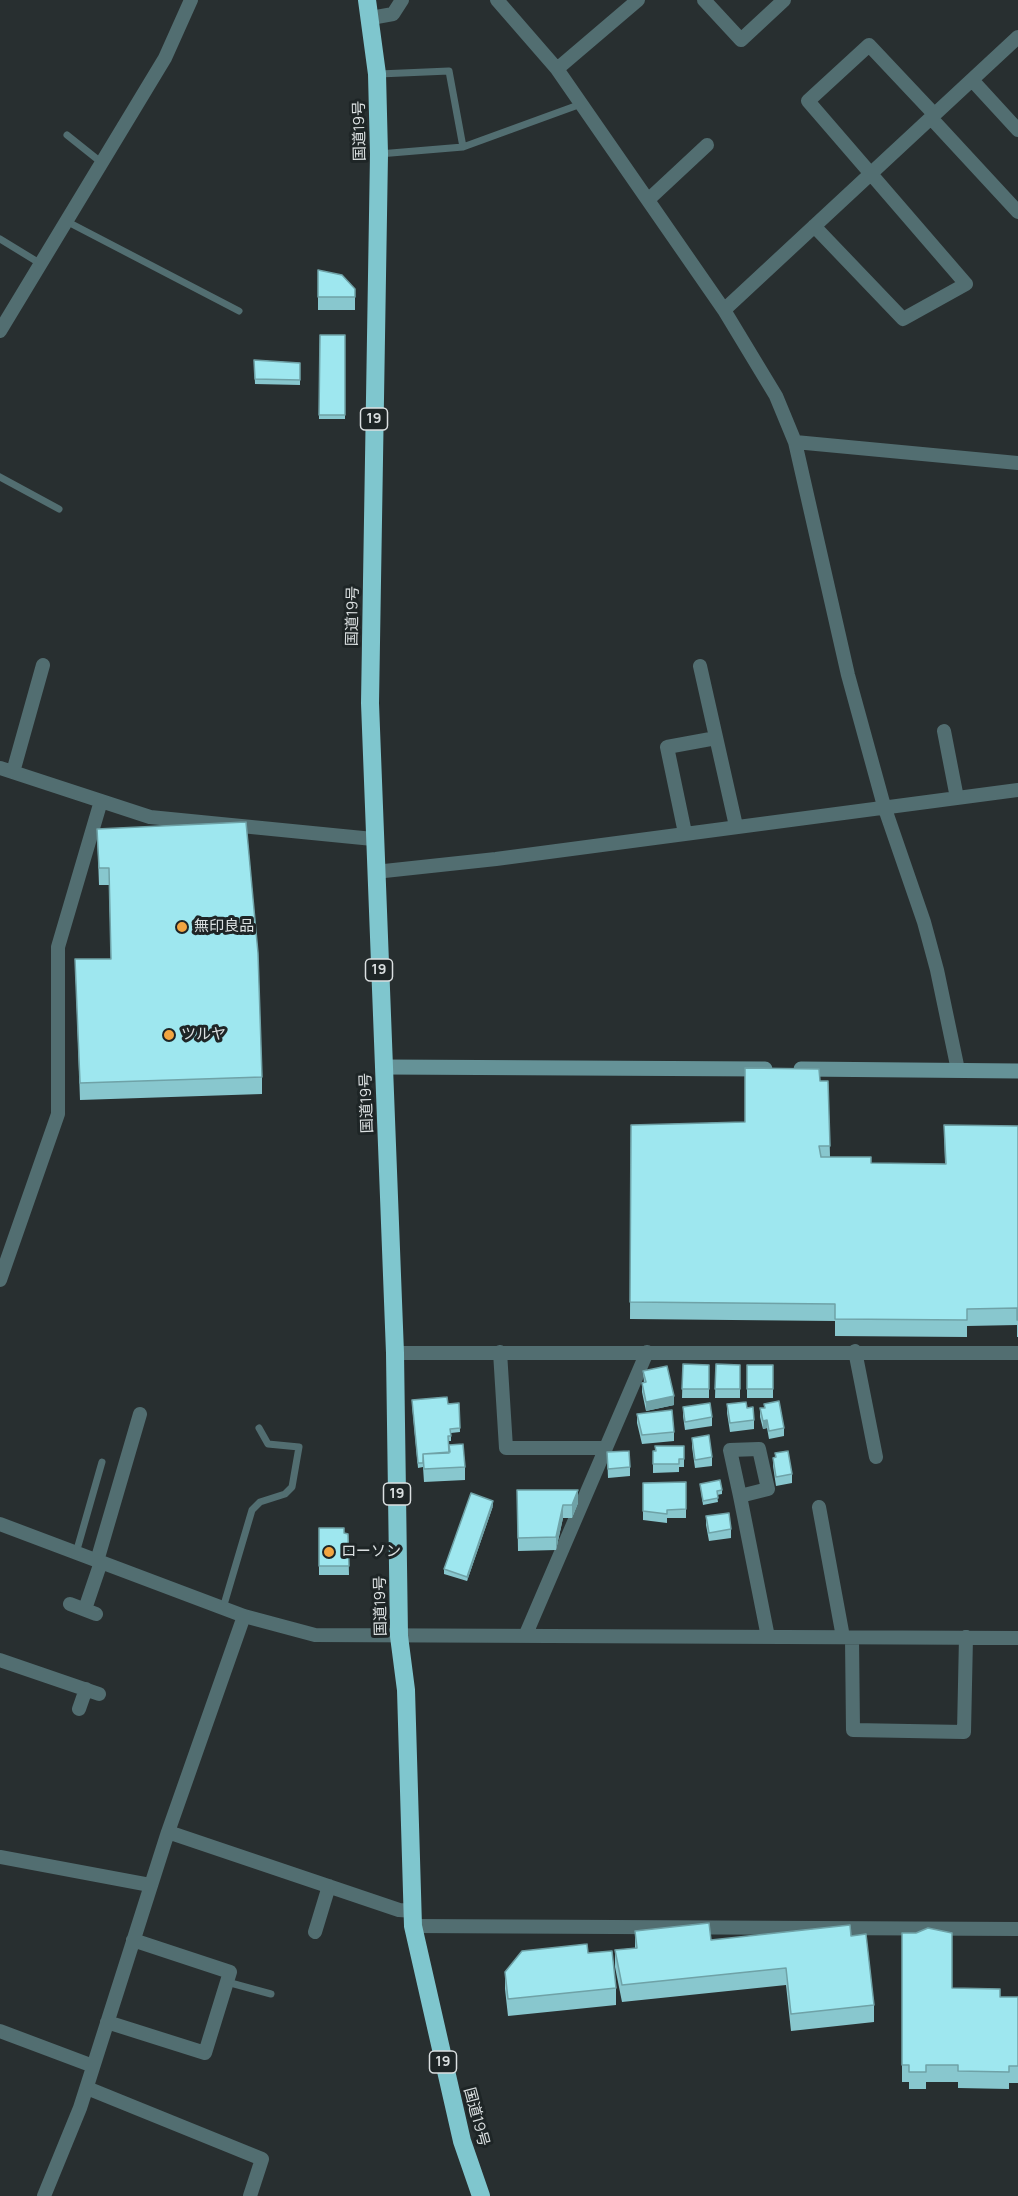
<!DOCTYPE html>
<html>
<head>
<meta charset="utf-8">
<style>
  body { margin:0 }
  canvas { display:block; background:#282f30 }
</style>
</head>
<body>
<canvas width="1018" height="2196"></canvas>
<script>
const c = document.querySelector('canvas').getContext('2d');
c.lineJoin = 'round';
const poly = rows => new Path2D(rows.map(r => 'M' + r).join(''));
function trace(path, color, width, dash) { c.strokeStyle = color; c.lineWidth = width; c.lineCap = dash ? 'butt' : 'round'; c.setLineDash(dash || []); c.stroke(path); }
function paint(path, color) { c.fillStyle = color; c.fill(path, 'evenodd'); }
function label(font, color, halo, rows, align = 'center') {
  c.font = font + ' Manrope,"Noto Sans JP",sans-serif'; c.lineWidth = 6; c.setLineDash([]); c.textBaseline = 'middle'; c.strokeStyle = halo; c.fillStyle = color; for (const [text, x, y, turn = 0] of rows) {
    c.save(); c.translate(x, y); c.rotate((+turn || 0) * Math.PI / 180); c.textAlign = isNaN(turn) ? turn : align; if (halo) c.strokeText(text, 0, 0); c.fillText(text, 0, 0); c.restore();
  }
}
const lane = poly([
  [379,74,449,71,463,147,379,154],
  [67,135,102,163],
  [463,147,581,104],
  [66,221,239,311],
  [0,239,41,264],
  [0,477,59,509],
  [76,1553,102,1462],
  [223,1608,252,1510,260,1502,285,1494,292,1487,299,1447,268,1444,259,1428],
  [227,1982,271,1994]
]);
const street = poly([
  [497,0,557,69,724,310,776,396,795,442,848,675,884,806,924,922,937,970,958,1070],
  [704,0,741,40,784,0],
  [371,18,393,14,402,0],
  [557,69,638,0],
  [972,80,1018,130],
  [931,118,1018,212],
  [648,200,707,145],
  [814,226,903,319,966,284,808,101,869,45,934,114],
  [724,310,1018,37],
  [0,331,165,58,191,0],
  [795,442,1018,463],
  [700,666,736,826],
  [944,731,957,798],
  [0,768,150,817,373,839],
  [13,772,43,665],
  [685,833,667,747,716,738],
  [375,872,496,859,1018,790],
  [0,1280,58,1114,58,947,101,801],
  [855,1351,876,1457],
  [500,1352,506,1448,606,1448],
  [395,1353,1018,1353],
  [740,1496,768,1489,759,1449,730,1450,740,1496,768,1637],
  [819,1507,843,1637],
  [0,1524,244,1616,315,1635,1018,1638],
  [97,1561,140,1414],
  [70,1604,96,1614],
  [85,1609,101,1562],
  [526,1634,647,1352],
  [852,1638,853,1730,964,1732,966,1637],
  [0,1660,99,1694],
  [79,1709,86,1689],
  [168,1832,399,1910,413,1911],
  [0,1857,150,1885],
  [413,1926,1018,1929],
  [315,1932,329,1886],
  [107,2022,205,2053,230,1972,133,1940],
  [0,2031,93,2066],
  [87,2088,262,2159,250,2196],
  [44,2196,80,2108,168,1832,244,1616]
]);
const secondary = poly([
  [384,1067,765,1069],
  [801,1069,1018,1071]
]);
const highway = poly([
  [367,0,377,74,379,154,370,703,395,1353,399,1636,406,1690,413,1926,462,2141,481,2196]
]);
const wall = poly([
  [318,270,355,289,355,310,318,310],
  [320,335,345,335,345,419,319,419],
  [254,360,300,363,300,385,255,384],
  [97,829,262,1077,262,1094,80,1100,75,959,111,959,109,885,99,885],
  [820,1081,828,1081,830,1157,871,1163,945,1164,944,1125,1018,1126,1018,1337,1017,1337,1017,1325,967,1326,967,1337,835,1336,835,1321,630,1319,631,1125,745,1122],
  [683,1364,709,1365,709,1398,682,1398],
  [716,1364,740,1365,740,1398,715,1398],
  [747,1365,773,1365,773,1398,747,1398],
  [643,1371,674,1405,646,1411,642,1392,642,1383,644,1383],
  [459,1403,460,1432,451,1433,451,1441,448,1441,449,1452,465,1467,465,1480,424,1482,423,1467,418,1468,412,1405],
  [727,1404,747,1408,754,1420,754,1429,730,1432,727,1413],
  [764,1404,784,1428,784,1436,769,1439,767,1428,763,1429,760,1417,760,1408,764,1408],
  [683,1407,712,1417,712,1426,685,1430,683,1416],
  [637,1414,674,1432,674,1441,642,1444,637,1423],
  [692,1438,712,1457,712,1466,695,1468,692,1447],
  [684,1446,684,1467,679,1467,679,1472,653,1473,653,1451],
  [607,1452,630,1467,630,1476,608,1478],
  [775,1453,792,1474,792,1483,776,1486,773,1466,773,1458,775,1457],
  [686,1482,686,1518,667,1518,667,1523,643,1520,643,1483],
  [700,1484,722,1490,722,1494,717,1495,718,1502,703,1505],
  [517,1490,578,1503,572,1518,563,1518,556,1550,518,1551],
  [493,1506,467,1581,444,1574,444,1569],
  [706,1516,731,1529,731,1538,709,1541,706,1525],
  [319,1528,348,1534,349,1575,319,1575],
  [635,1931,711,1940,851,1936,874,2005,874,2022,791,2031,786,1985,622,2002,615,1967,615,1950,635,1948],
  [902,1933,952,1988,1000,1997,1018,1997,1018,2083,1009,2083,1009,2089,958,2088,958,2082,926,2082,926,2089,909,2089,909,2082,902,2082],
  [588,1953,616,1988,616,2005,508,2016,505,1989,505,1972]
]);
const shadedWall = poly([
  [674,1396,674,1405,646,1411,646,1402],
  [767,1420,767,1428,763,1429,763,1421],
  [578,1490,578,1503,572,1518,572,1505],
  [493,1501,493,1506,467,1581,467,1577],
  [563,1505,563,1518,556,1550,556,1537]
]);
const building = poly([
  [318,270,342,275,355,289,355,297,318,297,318,270],
  [320,335,345,335,345,415,319,415,320,335],
  [254,360,300,363,300,380,255,379,254,360],
  [246,822,258,953,262,1077,80,1083,75,959,111,959,109,868,99,868,97,829,246,822],
  [745,1068,819,1069,820,1081,828,1081,830,1146,819,1146,821,1157,871,1157,871,1163,946,1164,944,1125,1018,1126,1018,1320,1017,1320,1017,1308,967,1309,967,1320,835,1319,835,1304,630,1302,631,1125,745,1122,745,1068],
  [683,1364,709,1365,709,1389,682,1389,683,1364],
  [716,1364,740,1365,740,1389,715,1389,716,1364],
  [747,1365,773,1365,773,1389,747,1389,747,1365],
  [667,1366,674,1396,646,1402,642,1383,646,1382,643,1371,667,1366],
  [447,1397,448,1404,459,1403,460,1428,450,1429,451,1436,448,1436,449,1453,423,1454,423,1463,418,1463,412,1400,447,1397],
  [779,1401,784,1428,769,1431,767,1420,763,1421,760,1408,765,1408,764,1404,779,1401],
  [746,1402,747,1408,753,1407,754,1420,730,1423,727,1404,746,1402],
  [710,1403,712,1417,685,1422,683,1407,710,1403],
  [672,1410,674,1432,642,1435,637,1414,672,1410],
  [709,1435,712,1457,695,1460,692,1438,709,1435],
  [463,1444,465,1467,424,1469,423,1454,450,1452,449,1445,463,1444],
  [655,1446,684,1446,684,1459,679,1459,679,1464,653,1464,653,1451,656,1451,655,1446],
  [629,1451,630,1467,608,1469,607,1452,629,1451],
  [788,1451,792,1474,776,1477,773,1458,776,1457,775,1453,788,1451],
  [720,1480,722,1490,717,1491,718,1498,703,1501,700,1484,720,1480],
  [686,1482,686,1509,667,1510,667,1514,643,1511,643,1483,686,1482],
  [517,1490,578,1490,572,1505,563,1505,556,1537,518,1538,517,1490],
  [471,1493,493,1501,467,1577,444,1569,471,1493],
  [729,1513,731,1529,709,1533,706,1516,729,1513],
  [319,1528,344,1528,344,1533,348,1534,349,1566,319,1566,319,1528],
  [709,1923,711,1940,850,1925,851,1936,866,1934,874,2005,791,2014,786,1968,622,1985,615,1950,637,1948,635,1931,709,1923],
  [928,1928,952,1933,952,1988,1000,1989,1000,1997,1018,1997,1018,2066,1009,2066,1009,2072,958,2071,958,2065,926,2065,926,2072,909,2072,909,2065,902,2065,902,1933,916,1933,928,1928],
  [587,1944,588,1953,612,1951,616,1988,508,1999,505,1972,522,1951,587,1944]
]);
const markers = [
  [182,927,6,"#f2a541"],
  [169,1035,6,"#f2a541"],
  [329,1552,6,"#f2a541"]
];
const shields = [
  [374,419,27],
  [379,970,27],
  [397,1494,27],
  [443,2062,27]
];
const shieldNames = [
  ["19",374,419],
  ["19",379,970],
  ["19",397,1494],
  ["19",443,2062]
];
const streetNames = [
  ["国道19号",360,131,-91],
  ["国道19号",353,616,-89],
  ["国道19号",367,1103,-92],
  ["国道19号",381,1606,-91],
  ["国道19号",476,2117,75]
];
const poiNames = [
  ["無印良品",194,927],
  ["ツルヤ",181,1035],
  ["ローソン",341,1552]
];
trace(lane, '#526e71', 7);
trace(street, '#526e71', 14);
trace(secondary, '#659297', 15);
trace(highway, '#7fc6ce', 18);
paint(wall, '#88c7ce');
paint(shadedWall, '#6fa2a7');
paint(building, '#9ee7ef');
trace(building, '#6fa2a7', 1.5);
for (const [x, y, r, color] of markers) { const dot = new Path2D(); dot.arc(x, y, r, 0, 2 * Math.PI); c.fillStyle = color; c.fill(dot); trace(dot, '#1e2526', 2); }
for (const [x, y, w] of shields) { const box = new Path2D(); box.roundRect(x - w / 2, y - 11, w, 22, 4.5); c.fillStyle = '#1e2526'; c.fill(box); trace(box, '#dbe0e1', 1.5); }
label('bold 14px', '#dbe0e1', null, shieldNames);
label('15px', '#dbe0e1', '#1e2526', streetNames);
label('15px', '#dbe0e1', '#1e2526', poiNames, 'left');
</script>
</body>
</html>
